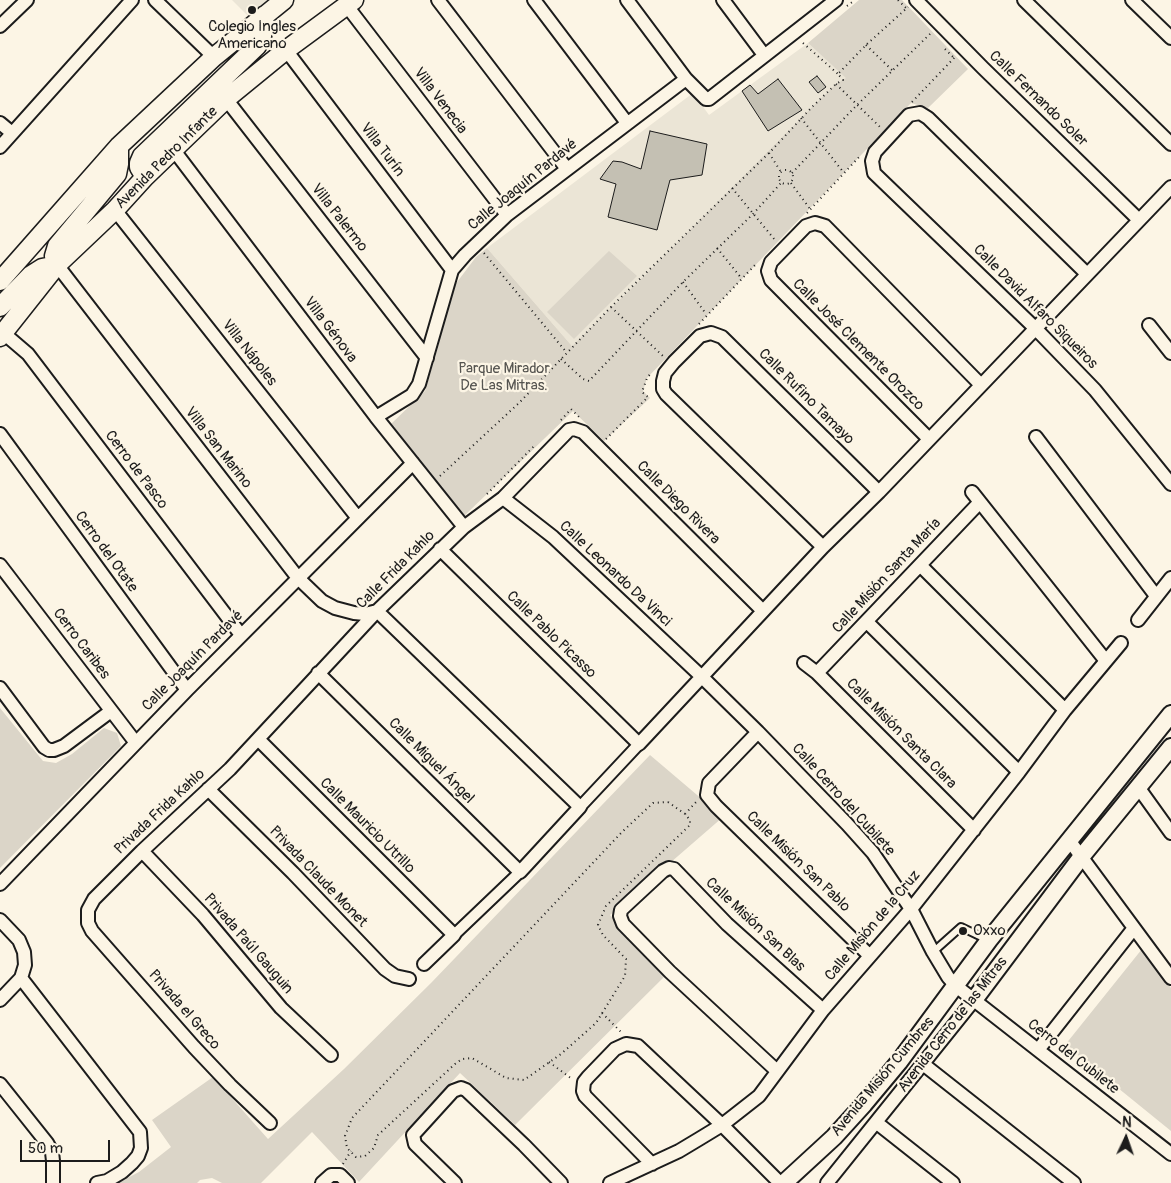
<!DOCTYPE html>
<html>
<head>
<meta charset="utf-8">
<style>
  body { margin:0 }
  #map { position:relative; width:1171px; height:1183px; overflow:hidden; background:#fcf5e5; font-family:Pangolin,sans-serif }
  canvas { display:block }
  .north { position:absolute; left:1101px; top:1113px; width:50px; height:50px; -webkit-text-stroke:4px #fcf5e5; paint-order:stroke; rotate:3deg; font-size:14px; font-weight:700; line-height:20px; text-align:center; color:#1c1c1c }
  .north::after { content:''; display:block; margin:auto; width:18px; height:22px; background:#1c1c1c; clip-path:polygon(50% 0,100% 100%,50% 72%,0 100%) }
  .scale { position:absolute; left:20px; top:1140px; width:90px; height:22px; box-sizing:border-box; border:2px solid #1c1c1c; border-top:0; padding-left:6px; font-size:15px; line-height:18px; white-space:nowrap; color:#1c1c1c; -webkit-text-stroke:4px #fcf5e5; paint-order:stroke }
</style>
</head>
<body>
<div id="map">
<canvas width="1171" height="1183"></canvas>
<div class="north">N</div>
<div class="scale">50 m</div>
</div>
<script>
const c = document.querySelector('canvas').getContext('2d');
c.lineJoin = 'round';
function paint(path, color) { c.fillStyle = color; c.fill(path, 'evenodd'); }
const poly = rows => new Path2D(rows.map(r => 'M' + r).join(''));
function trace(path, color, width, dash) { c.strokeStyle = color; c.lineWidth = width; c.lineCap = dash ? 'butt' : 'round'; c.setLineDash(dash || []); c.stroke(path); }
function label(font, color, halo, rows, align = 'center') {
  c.font = font + ' Pangolin,sans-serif'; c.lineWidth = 4.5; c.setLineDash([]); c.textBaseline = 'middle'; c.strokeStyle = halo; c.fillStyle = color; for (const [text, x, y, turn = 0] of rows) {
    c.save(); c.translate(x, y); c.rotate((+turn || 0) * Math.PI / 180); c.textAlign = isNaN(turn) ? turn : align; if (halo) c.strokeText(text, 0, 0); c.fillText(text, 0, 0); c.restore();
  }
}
const built = poly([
  [232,0,275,0,251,19],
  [808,43,847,78,836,84,812,107,642,278,572,346,487,248,693,93,709,115]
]);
const green = poly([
  [859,0,902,0,968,69,928,108,911,103,647,378,643,391,650,398,604,441,573,411,462,518,390,425,425,391,438,347,448,294,476,257,487,248,572,346,642,278,812,107,836,84,846,78,808,43],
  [609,251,637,276,574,339,547,312],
  [0,708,43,761,56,763,72,754,104,728,117,733,121,746,0,868],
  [650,755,723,817,610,915,666,975,515,1125,460,1073,359,1182,312,1132,261,1183,222,1183,212,1178,200,1180,197,1183,118,1183,139,1172,171,1147,152,1120,213,1077,268,1139,344,1069,431,983],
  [1142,949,1171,988,1171,1131,1065,1045]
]);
const building = poly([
  [817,76,826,87,818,93,809,82,817,76],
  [778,79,802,110,768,131,742,91,750,85,758,94,778,79],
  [650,131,707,144,702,175,670,180,657,230,608,217,616,184,600,179,613,161,622,162,641,169,650,131]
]);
const path = poly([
  [898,0,907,9],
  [847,6,855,0],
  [803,43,838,74],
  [866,45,893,71],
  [945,49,954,58],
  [836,84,881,128],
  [912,102,955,57],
  [801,118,844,173],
  [769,153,781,172],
  '779 177a7 7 0 1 1 14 0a7 7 0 1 1-14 0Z',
  [792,173,856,106,931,33],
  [791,183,810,209],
  [732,188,775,240],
  [807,213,860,156],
  [717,248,742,279],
  [484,253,567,353],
  [683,282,706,314],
  [611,307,664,357],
  [699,324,756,264],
  [561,359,583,379,589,381,683,282,753,214,781,183],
  [561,420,571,409,579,417],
  [606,439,648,397,642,392,647,378,652,372],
  [440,476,519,403,611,307,771,151,812,107,836,84,843,80,838,74,866,45,908,7],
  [487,494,536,444],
  [668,802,685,814,690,820,690,825,606,906,598,925,603,935,626,959,625,976,596,1023,561,1054,524,1080,506,1078,472,1058,462,1059,455,1064,378,1135,374,1148,365,1156,356,1157,347,1148,345,1136,352,1118,622,832,653,803,668,802],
  [685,814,697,801],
  [602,1013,622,1033],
  [549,1062,572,1079],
  [343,1164,351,1151]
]);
const service = poly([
  [933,952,961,927,988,940]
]);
const pedestrian = poly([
  [580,807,639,744],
  [454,935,520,872]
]);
const minor = poly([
  [155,0,214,57],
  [438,0,567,169],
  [534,0,627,123],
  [627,0,686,79,706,99,709,99,836,0],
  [723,0,764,55],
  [916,0,983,68,1139,220],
  [1024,0,1171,144],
  [1132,0,1171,38],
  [347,6,507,215],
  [0,26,27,0],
  [286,50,452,270],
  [226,99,427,358],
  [0,123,12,133],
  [0,147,132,0],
  [173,149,376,417,464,527],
  [115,210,357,517],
  [57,265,298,578,322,601,335,608,354,613,365,614,377,611,580,807,520,872,318,673],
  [1087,274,928,118,920,113,909,115,875,152,872,161,874,173,1035,328,1095,390,1171,484],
  [1149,325,1171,353],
  [0,330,28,354,241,635],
  [376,417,412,395,419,384,452,270,465,255,507,215,686,79],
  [0,434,187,690],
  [1036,437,1156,596],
  [929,439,771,280,768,271,771,262,806,226,815,223,825,226,981,385],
  [972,492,1106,661],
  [503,498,553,537,701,676,758,732,847,824,873,853,911,909,933,952,948,977,956,986,1171,1154],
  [823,547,666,394,663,389,663,381,665,373,674,362,700,336,711,333,722,337,879,492],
  [440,549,639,744,823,547,879,492,1171,187],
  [0,565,136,743],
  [920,565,1065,710],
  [1138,620,1171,578],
  [867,622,1019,772],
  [804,663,817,673,974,830],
  [817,673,980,502],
  [0,688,44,747,49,750,54,750,64,746,111,711],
  [758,732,709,783,707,795,716,806,870,956],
  [258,739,454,935,424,964],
  [1138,787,1171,833],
  [208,789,293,873,385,969,395,976,409,979],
  [1069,840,1171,978],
  [142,851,203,915,281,1008,331,1055],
  [0,884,187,690,413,463],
  [0,920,19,940,24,952,25,965,21,978,0,1000],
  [21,978,140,1132,141,1148,138,1156,132,1163,122,1172,107,1181,97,1183],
  [1038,1050,1134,928],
  [923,1064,1074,1183],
  [777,1071,670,972,623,924,620,916,621,910,663,871,669,868,674,869,727,924,823,1010],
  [0,1084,47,1143,52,1152,53,1161,53,1183],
  [270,1123,230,1085,194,1047,92,931,88,923,88,910,94,899,142,851,230,769,377,611,464,527,503,498,569,430,574,429,583,432,763,611],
  [877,1123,953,1183],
  [652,1164,585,1096,583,1091,584,1082,588,1077,615,1049,626,1044,638,1046,722,1125,780,1183],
  [322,1183,331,1175,340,1175,348,1183],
  [455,1183,415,1144,413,1135,453,1091,461,1088,466,1090,524,1145,561,1183],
  [610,1183,679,1151,699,1139,722,1125,759,1096,823,1010,911,909,1019,772,1065,710,1121,643],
  [827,1183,974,1000]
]);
const tertiary = poly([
  [974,1000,1082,856,1171,747],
  [784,1183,834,1137,864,1104,899,1062,989,940,1171,714]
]);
const secondary = poly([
  [145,177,139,167,139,163,142,156,257,46,262,36,265,15],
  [0,281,119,146,214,57,284,0],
  [0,307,31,275,42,268,57,265,54,256,57,246,117,174,119,164,119,146],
  [0,337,57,265,115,210,145,177,226,99,286,50,354,0]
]);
const markers = [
  [252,10,5,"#1c1c1c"],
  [963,931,5,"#1c1c1c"]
];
const poiNames = [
  ["Colegio Ingles",252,27],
  ["Americano",252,44],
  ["Oxxo",973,931,"left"]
];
const streetNames = [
  ["Calle Fernando Soler",1038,99,44],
  ["Villa Venecia",440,101,53],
  ["Villa Turín",382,150,53],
  ["Avenida Pedro Infante",167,158,-45],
  ["Calle Joaquín Pardavé",523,185,-39],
  ["Villa Palermo",339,218,52],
  ["Calle David Alfaro Siqueiros",1035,307,45],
  ["Villa Génova",330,330,53],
  ["Calle José Clemente Orozco",858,345,45],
  ["Villa Nápoles",249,353,52],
  ["Calle Rufino Tamayo",806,397,45],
  ["Villa San Marino",218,448,52],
  ["Cerro de Pasco",136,470,53],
  ["Calle Diego Rivera",678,503,45],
  ["Cerro del Otate",106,552,54],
  ["Calle Frida Kahlo",396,570,-45],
  ["Calle Leonardo Da Vinci",615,574,43],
  ["Calle Misión Santa María",887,576,-47],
  ["Calle Pablo Picasso",551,635,44],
  ["Cerro Caribes",81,644,53],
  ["Calle Joaquín Pardavé",193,661,-45],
  ["Calle Misión Santa Clara",901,734,45],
  ["Calle Miguel Ángel",431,761,45],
  ["Calle Cerro del Cubilete",843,800,48],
  ["Privada Frida Kahlo",160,812,-43],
  ["Calle Mauricio Utrillo",367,826,45],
  ["Calle Misión San Pablo",798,862,44],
  ["Privada Claude Monet",318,877,46],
  ["Calle Misión San Blas",755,925,43],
  ["Calle Misión de la Cruz",873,926,-50],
  ["Privada Paúl Gauguin",248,944,49],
  ["Privada el Greco",184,1010,49],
  ["Avenida Cerro de las Mitras",953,1025,-52],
  ["Cerro del Cubilete",1073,1057,38],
  ["Avenida Misión Cumbres",883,1077,-50]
];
const parkNames = [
  ["Parque Mirador",504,369],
  ["De Las Mitras.",504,386]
];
paint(built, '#ebe5d6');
paint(green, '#dbd5c8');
paint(building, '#c4c0b3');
trace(building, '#1c1c1c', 1);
trace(service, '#1c1c1c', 10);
trace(pedestrian, '#1c1c1c', 14);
trace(minor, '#1c1c1c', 16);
trace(tertiary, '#1c1c1c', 20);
trace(secondary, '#1c1c1c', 21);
trace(path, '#1c1c1c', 2, [1, 4]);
trace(service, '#fcf5e5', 6);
trace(pedestrian, '#fcf5e5', 10);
trace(minor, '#fcf5e5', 12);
trace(tertiary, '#fcf5e5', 16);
trace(secondary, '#fcf5e5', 18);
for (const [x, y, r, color] of markers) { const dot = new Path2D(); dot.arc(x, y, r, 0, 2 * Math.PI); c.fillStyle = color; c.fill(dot); trace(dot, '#fcf5e5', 2); }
label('15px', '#1c1c1c', '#fcf5e5', poiNames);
label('15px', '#1c1c1c', '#fcf5e5', streetNames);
label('15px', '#555450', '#fcf5e5', parkNames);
</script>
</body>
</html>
